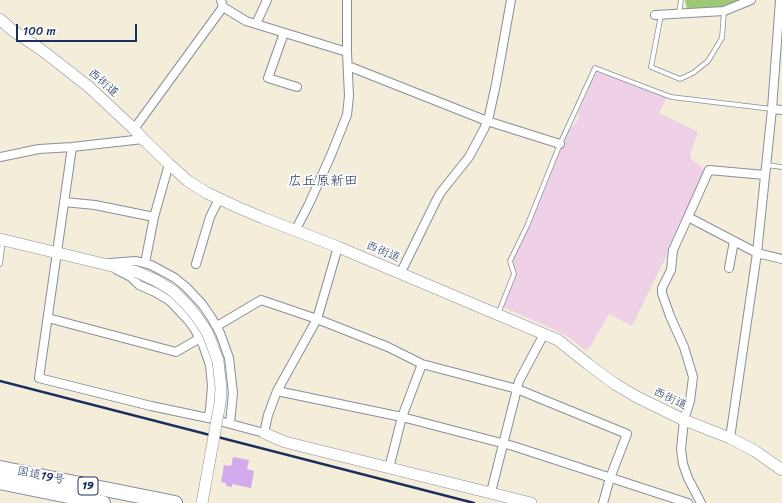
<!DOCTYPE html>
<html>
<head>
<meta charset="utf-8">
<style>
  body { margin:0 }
  #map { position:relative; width:782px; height:503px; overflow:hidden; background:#f4edd9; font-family:Sriracha,sans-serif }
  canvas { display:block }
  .scale { position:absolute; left:16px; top:24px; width:121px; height:18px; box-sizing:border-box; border:2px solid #1b2f5e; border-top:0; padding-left:5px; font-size:12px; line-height:14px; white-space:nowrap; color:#1b2f5e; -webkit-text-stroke:3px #fff; paint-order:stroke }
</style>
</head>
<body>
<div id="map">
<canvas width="782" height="503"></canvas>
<div class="scale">100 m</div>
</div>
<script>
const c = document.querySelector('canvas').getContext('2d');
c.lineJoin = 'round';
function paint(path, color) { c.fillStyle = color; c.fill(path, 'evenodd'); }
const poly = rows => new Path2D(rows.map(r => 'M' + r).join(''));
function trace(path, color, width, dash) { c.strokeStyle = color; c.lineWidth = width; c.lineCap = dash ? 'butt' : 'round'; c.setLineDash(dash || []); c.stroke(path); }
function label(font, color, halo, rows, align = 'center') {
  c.font = font + ' Sriracha,"Klee One",sans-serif'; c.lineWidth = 3.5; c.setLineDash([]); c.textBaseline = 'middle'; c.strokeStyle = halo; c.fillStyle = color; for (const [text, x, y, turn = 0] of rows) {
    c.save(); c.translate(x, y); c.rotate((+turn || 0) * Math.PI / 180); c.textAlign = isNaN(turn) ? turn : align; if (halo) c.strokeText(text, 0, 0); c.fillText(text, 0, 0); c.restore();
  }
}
const built = poly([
  [597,70,667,98,659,113,698,132,690,154,691,159,706,170,688,210,685,213,668,248,667,255,632,326,609,314,590,347,586,351,570,338,553,329,503,307,516,274,512,262,514,257,529,227,569,130,578,120,579,111]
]);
const green = poly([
  [685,0,746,0,733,11,688,13]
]);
const building = poly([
  [233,457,249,460,247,469,254,471,251,488,232,484,232,487,226,486,226,483,221,482,224,465,231,466]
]);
const lane = poly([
  [679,13,681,0],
  [661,15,651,67,680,79,693,73,708,61,722,38,724,11],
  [766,165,782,167],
  [0,264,3,240],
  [498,314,514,274,510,261,527,226,560,144,595,68,671,97,772,109]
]);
const street = poly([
  [221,0,223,7,246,21,347,52],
  [655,15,724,11,751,0],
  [256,24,267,0],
  [284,33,268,78,297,87],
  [348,66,487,121,560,144],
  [772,109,782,110],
  [134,129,223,7],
  [72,147,39,378,151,406,208,418,264,433,268,415,277,391,317,319,338,247],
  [0,157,39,149,72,147,143,139],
  [64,202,95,205,154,217],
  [688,217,709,170,765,175],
  [295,231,309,204,331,155,347,115,349,96,347,52,347,0],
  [110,263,136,261,151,265,175,278,186,287,202,304,211,317,220,333,229,358,233,393,230,423],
  [145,263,154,217,169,164],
  [196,264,210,217,219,199],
  [729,268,734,241],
  [117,270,131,277,139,285,155,292,170,301,188,320,194,328,203,345,210,365,212,386,210,410,208,418],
  [400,274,436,201,441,192,469,157,484,129,489,116,496,84,511,0],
  [48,318,176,352,200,338],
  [217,326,261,300,317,319,388,347,422,364,517,389,627,434,610,478,603,503],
  [277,391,402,417,513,446,688,503],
  [730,438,757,253,772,109,780,0],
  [389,468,402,417,422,364],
  [491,492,519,381,544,334],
  [701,503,688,478,683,464,681,449,684,420,690,401,693,377,684,347,670,316,662,293,662,288,671,270,673,250,688,217,757,253,782,259]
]);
const secondary = poly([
  [0,19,12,30,43,51,89,87,134,129,143,139,169,164,188,181,207,193,237,207,263,218,338,247,558,340,588,364,615,384,637,397,684,420,730,438,755,451,782,470],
  [0,239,137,272],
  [264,433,285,442,531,503]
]);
const highway = poly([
  [0,468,175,503],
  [0,482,103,503]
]);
const rail = poly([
  [0,381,474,503]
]);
const secondaryBridge = poly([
  [137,272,155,280,173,291,188,306,197,317,207,332,211,342,218,361,221,389,220,403,202,503]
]);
const shields = [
  [88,486,20]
];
const shieldNames = [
  ["19",88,486]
];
const streetNames = [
  ["西街道",103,83,41],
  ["西街道",383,252,23],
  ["西街道",670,399,25],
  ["国道19号",41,476,11]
];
const quarterNames = [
  ["広丘原新田",323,181]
];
paint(built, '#eed0e7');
paint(green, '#9dc874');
paint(building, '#d2abef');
trace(lane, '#888e9c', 5.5);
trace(street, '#888e9c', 10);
trace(secondary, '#888e9c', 12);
trace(highway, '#888e9c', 16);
trace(lane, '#fff', 4);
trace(street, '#fff', 8);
trace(secondary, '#fff', 11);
trace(highway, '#fff', 14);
trace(rail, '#1b2f5e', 2.5);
trace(secondaryBridge, '#888e9c', 12, []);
trace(secondaryBridge, '#fff', 11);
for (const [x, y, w] of shields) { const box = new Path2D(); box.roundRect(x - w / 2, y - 9, w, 18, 3); c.fillStyle = '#fff'; c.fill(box); trace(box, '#1b2f5e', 1); }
label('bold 11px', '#1b2f5e', null, shieldNames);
label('12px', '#1b2f5e', '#fff', streetNames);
label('14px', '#1b2f5e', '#fff', quarterNames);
</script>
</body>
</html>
